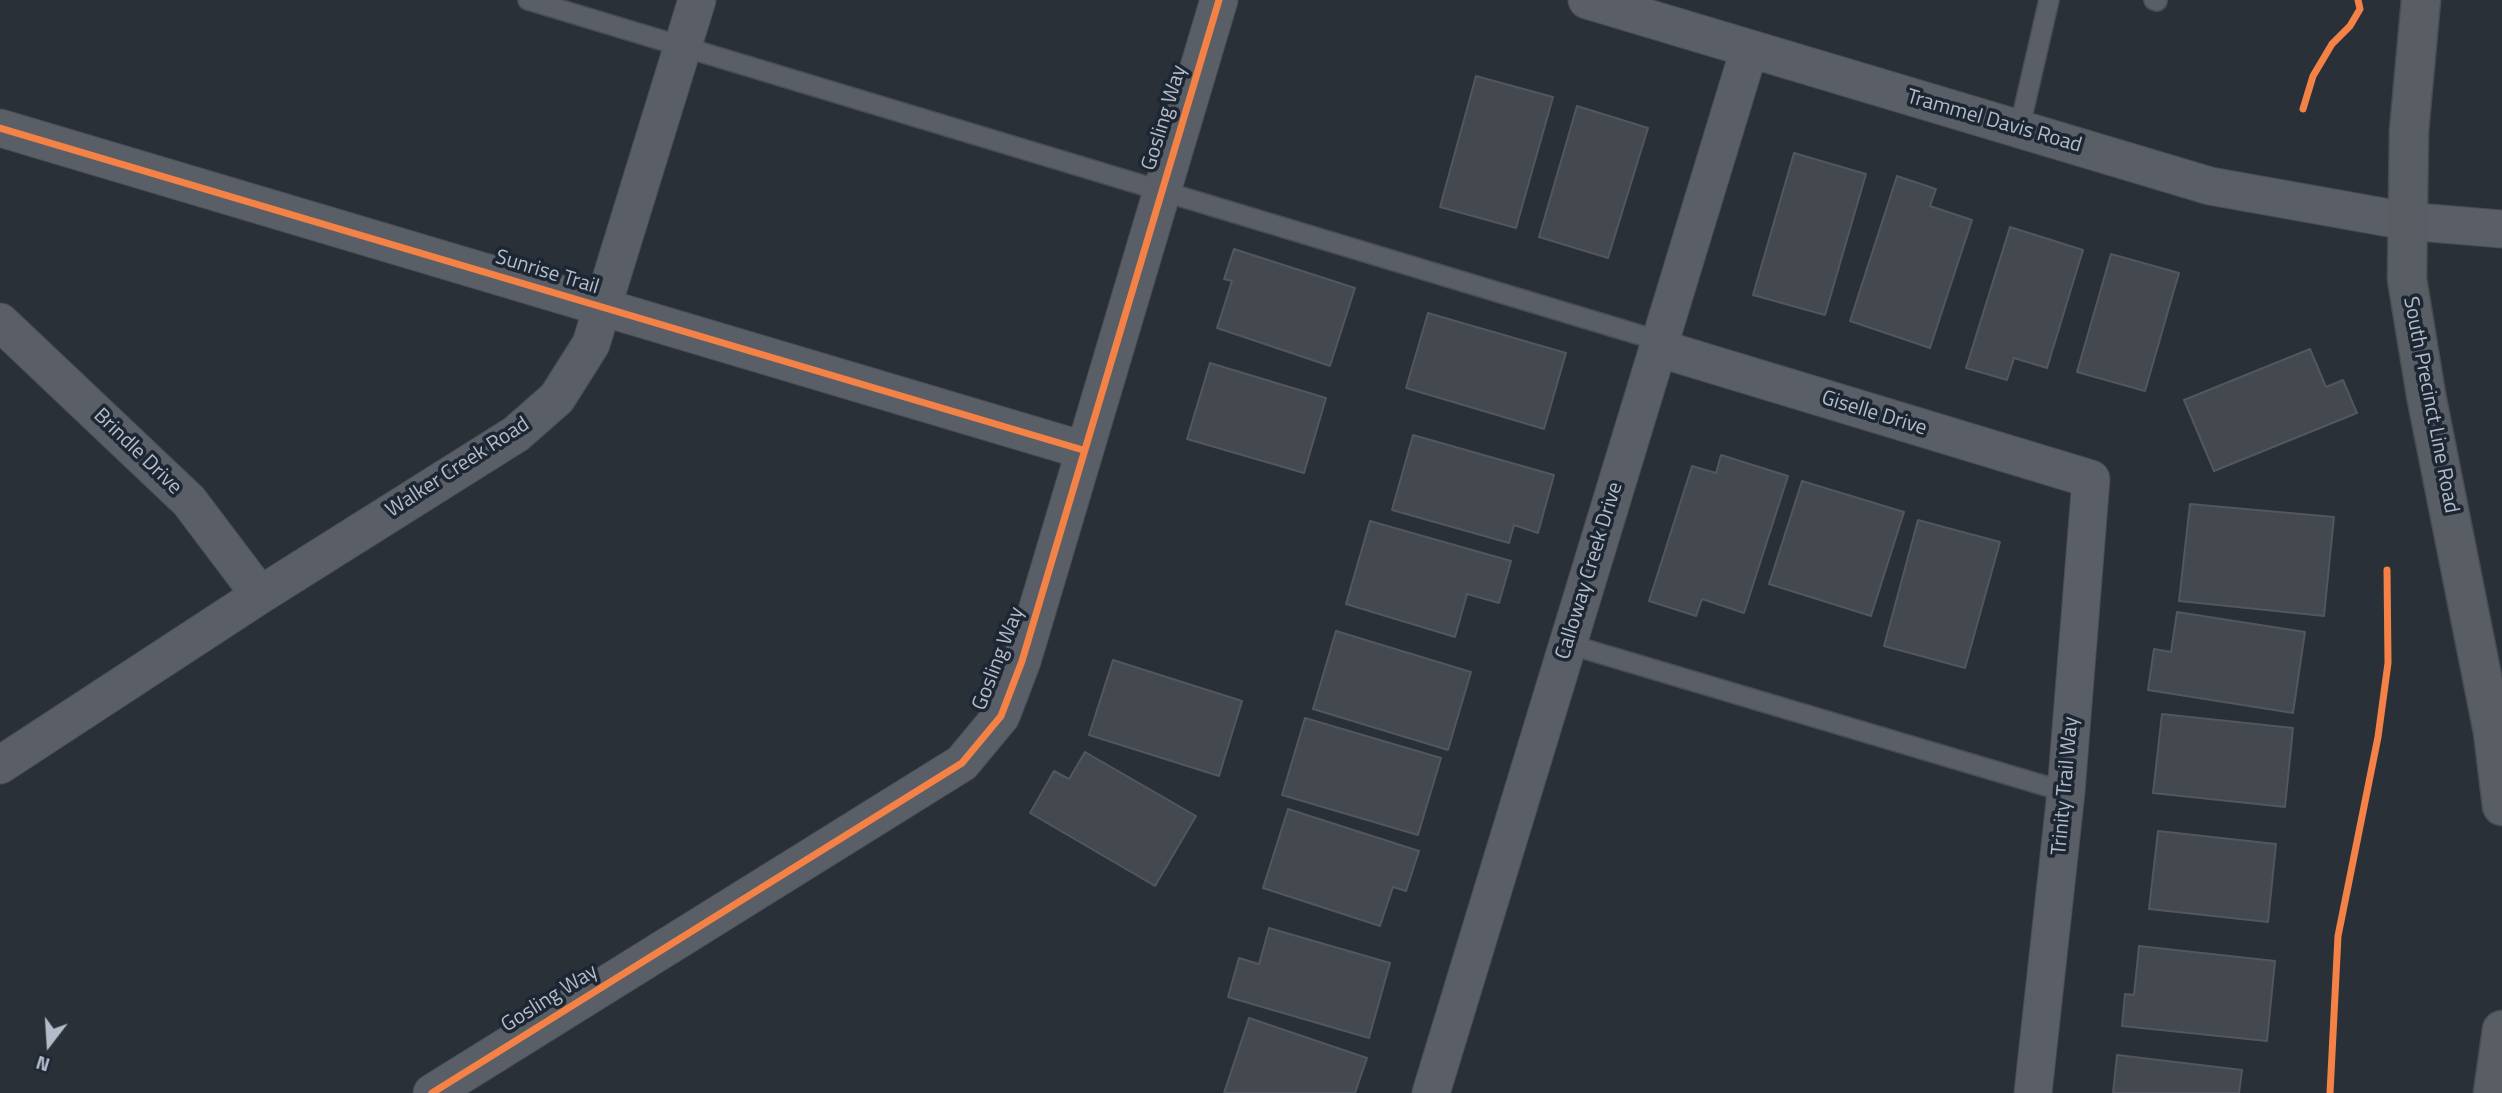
<!DOCTYPE html>
<html>
<head>
<meta charset="utf-8">
<style>
  body { margin:0 }
  #map { position:relative; width:2502px; height:1093px; overflow:hidden; background:#2a3038; font-family:"Titillium Web",sans-serif }
  canvas { display:block }
  .north { position:absolute; left:14px; top:1009px; width:70px; height:70px; -webkit-text-stroke:5px #1d2633; paint-order:stroke; rotate:197deg; font-size:19px; font-weight:700; line-height:28px; text-align:center; color:#b4bcc9 }
  .north::after { content:''; display:block; margin:auto; width:24px; height:32px; background:#b4bcc9; clip-path:polygon(50% 0,100% 100%,50% 72%,0 100%) }
</style>
</head>
<body>
<div id="map">
<canvas width="2502" height="1093"></canvas>
<div class="north">N</div>
</div>
<script>
const c = document.querySelector('canvas').getContext('2d');
c.lineJoin = 'round';
function paint(path, color) { c.fillStyle = color; c.fill(path, 'evenodd'); }
const poly = rows => new Path2D(rows.map(r => 'M' + r).join(''));
function trace(path, color, width, dash) { c.strokeStyle = color; c.lineWidth = width; c.lineCap = dash ? 'butt' : 'round'; c.setLineDash(dash || []); c.stroke(path); }
function label(font, color, halo, rows, align = 'center') {
  c.font = font + ' "Titillium Web",sans-serif'; c.lineWidth = 7; c.setLineDash([]); c.textBaseline = 'middle'; c.strokeStyle = halo; c.fillStyle = color; for (const [text, x, y, turn = 0] of rows) {
    c.save(); c.translate(x, y); c.rotate((+turn || 0) * Math.PI / 180); c.textAlign = isNaN(turn) ? turn : align; if (halo) c.strokeText(text, 0, 0); c.fillText(text, 0, 0); c.restore();
  }
}
const building = poly([
  [1476,76,1553,97,1516,228,1440,207,1476,76],
  [1577,106,1648,128,1608,258,1539,237,1577,106],
  [1794,153,1866,174,1825,315,1753,295,1794,153],
  [1897,176,1936,189,1930,206,1972,220,1930,348,1850,321,1897,176],
  [2010,227,2083,250,2047,368,2014,358,2007,380,1966,368,2010,227],
  [1234,249,1355,288,1330,366,1217,328,1232,281,1224,279,1234,249],
  [2111,254,2179,273,2145,391,2077,372,2111,254],
  [1428,313,1566,353,1544,429,1406,388,1428,313],
  [2310,349,2326,387,2343,380,2357,413,2214,471,2184,400,2310,349],
  [1210,363,1326,398,1304,473,1187,439,1210,363],
  [1413,435,1554,475,1538,533,1514,525,1509,543,1392,510,1413,435],
  [1721,455,1788,476,1744,613,1702,599,1696,616,1649,601,1692,466,1716,473,1721,455],
  [1802,481,1904,512,1871,616,1769,584,1802,481],
  [2190,504,2334,517,2324,616,2179,601,2190,504],
  [1918,520,2000,542,1965,668,1884,646,1918,520],
  [1370,521,1511,561,1499,603,1467,594,1455,637,1346,604,1370,521],
  [2177,612,2305,632,2293,713,2148,690,2154,649,2171,652,2177,612],
  [1336,631,1471,672,1448,750,1313,709,1336,631],
  [1113,660,1242,701,1219,776,1089,735,1113,660],
  [2162,714,2293,728,2285,807,2153,793,2162,714],
  [1305,718,1441,758,1418,835,1282,795,1305,718],
  [1085,752,1196,816,1155,886,1030,813,1054,771,1069,779,1085,752],
  [1288,809,1419,851,1406,891,1393,887,1380,926,1263,888,1288,809],
  [2158,831,2276,844,2268,922,2149,909,2158,831],
  [1269,928,1390,963,1369,1038,1228,997,1239,958,1259,964,1269,928],
  [2139,946,2275,961,2267,1041,2122,1026,2125,994,2134,995,2139,946],
  [1249,1018,1367,1058,1355,1093,1224,1093,1249,1018],
  [2117,1055,2242,1070,2239,1093,2113,1093,2117,1055]
]);
const lane = poly([
  [528,0,1660,341],
  [2154,0,2157,1],
  [2019,130,2049,0],
  [1568,644,2066,792]
]);
const street = poly([
  [1587,0,2210,186,2406,221,2502,229],
  [0,128,1083,450],
  [0,322,189,501,260,595],
  [1658,348,2091,479,2066,792,2033,1093],
  [0,765,260,595,516,434,557,398,591,344,697,0],
  [432,1093,962,763,1001,716,1022,661,1219,0],
  [1431,1093,1749,50]
]);
const secondary = poly([
  [2421,0,2409,131,2407,279,2426,395,2493,732,2502,806],
  [2493,1093,2502,1030]
]);
const cycleway = poly([
  [2303,109,2313,76,2332,44,2350,26,2360,9,2358,0],
  [0,128,1083,450],
  [432,1093,962,763,1001,716,1022,661,1219,0],
  [2330,1093,2338,936,2378,737,2388,663,2387,570]
]);
const streetNames = [
  ["Gosling Way",1165,118,-73],
  ["Trammel Davis Road",1994,122,16],
  ["Sunrise Trail",547,273,17],
  ["South Precinct Line Road",2430,405,79],
  ["Giselle Drive",1874,414,17],
  ["Brindle Drive",137,452,44],
  ["Walker Creek Road",458,468,-33],
  ["Calloway Creek Drive",1590,571,-73],
  ["Gosling Way",999,659,-69],
  ["Trinity Trail Way",2066,786,-85],
  ["Gosling Way",550,999,-32]
];
paint(building, '#444950');
trace(building, '#52575f', 2);
trace(lane, '#484c53', 22);
trace(street, '#484c53', 39);
trace(secondary, '#484c53', 41);
trace(lane, '#5a5e66', 19);
trace(street, '#5a5e66', 37);
trace(secondary, '#595d64', 38);
trace(cycleway, '#f48246', 7);
label('21px', '#b4bcc9', '#1d2633', streetNames);
</script>
</body>
</html>
